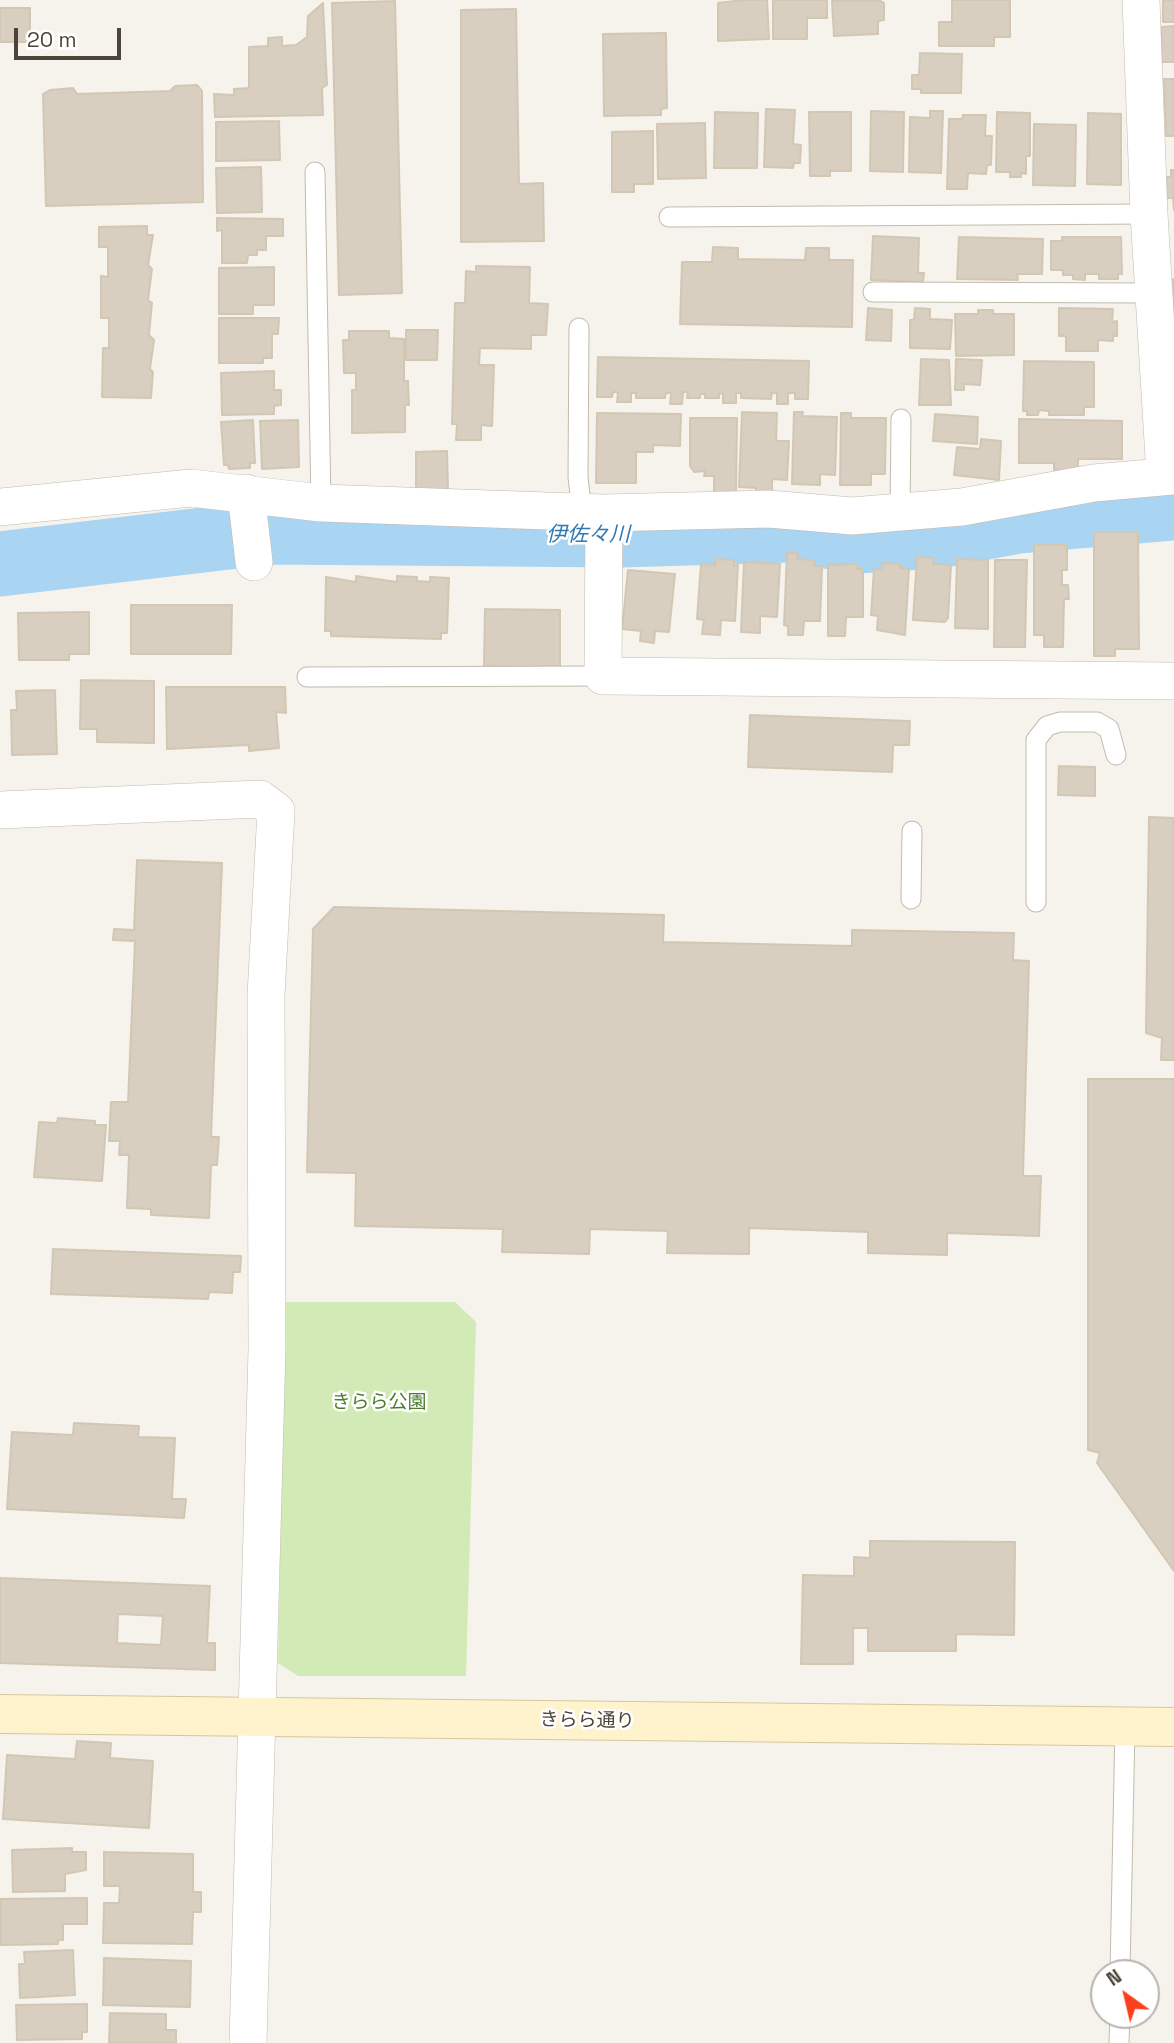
<!DOCTYPE html>
<html>
<head>
<meta charset="utf-8">
<style>
  body { margin:0 }
  #map { position:relative; width:1174px; height:2043px; overflow:hidden; background:#f6f3ec; font-family:"Space Grotesk",sans-serif }
  canvas { display:block }
  .north { position:absolute; left:1090px; top:1959px; width:70px; height:70px; box-sizing:border-box; background:#fff; border:2px solid #b7b4b0; border-radius:50%; rotate:326deg; font-size:19px; font-weight:700; line-height:28px; text-align:center; color:#4b4439 }
  .north::after { content:''; display:block; margin:auto; width:24px; height:32px; background:#fc3f1d; clip-path:polygon(50% 0,100% 100%,50% 72%,0 100%) }
  .scale { position:absolute; left:14px; top:28px; width:107px; height:32px; box-sizing:border-box; border:4px solid #4b4439; border-top:0; padding-left:9px; font-size:21px; line-height:24px; white-space:nowrap; color:#4b4439; -webkit-text-stroke:5px #fff; paint-order:stroke }
</style>
</head>
<body>
<div id="map">
<canvas width="1174" height="2043"></canvas>
<div class="north">N</div>
<div class="scale">20 m</div>
</div>
<script>
const c = document.querySelector('canvas').getContext('2d');
c.lineJoin = 'round';
function paint(path, color) { c.fillStyle = color; c.fill(path, 'evenodd'); }
const poly = rows => new Path2D(rows.map(r => 'M' + r).join(''));
function trace(path, color, width, dash) { c.strokeStyle = color; c.lineWidth = width; c.lineCap = dash ? 'butt' : 'round'; c.setLineDash(dash || []); c.stroke(path); }
function label(font, color, halo, rows, align = 'center') {
  c.font = font + ' "Space Grotesk","Noto Sans JP",sans-serif'; c.lineWidth = 5; c.setLineDash([]); c.textBaseline = 'middle'; c.strokeStyle = halo; c.fillStyle = color; for (const [text, x, y, turn = 0] of rows) {
    c.save(); c.translate(x, y); c.rotate((+turn || 0) * Math.PI / 180); c.textAlign = isNaN(turn) ? turn : align; if (halo) c.strokeText(text, 0, 0); c.fillText(text, 0, 0); c.restore();
  }
}
const green = poly([
  [285,1302,455,1302,476,1322,466,1676,298,1676,278,1663]
]);
const river = poly([
  [0,564,271,532,621,535,789,530,856,541,938,536,1018,521,1174,508]
]);
const building = poly([
  [743,0,767,0,769,39,718,41,718,3,743,0],
  [773,0,827,0,827,18,807,18,807,39,773,39,773,0],
  [879,0,884,3,884,20,878,21,878,34,834,36,832,1,879,0],
  [952,0,1010,0,1010,37,994,37,994,46,939,46,939,22,952,22,952,0],
  [1163,0,1174,0,1174,22,1163,22,1163,0],
  [395,1,402,293,339,295,332,3,395,1],
  [323,3,327,85,322,88,323,115,215,117,214,94,234,95,234,89,249,88,249,47,268,46,268,38,282,37,282,46,296,45,307,37,308,16,323,3],
  [0,8,30,8,30,42,0,42,0,8],
  [516,9,519,184,543,183,544,241,461,242,461,10,516,9],
  [1174,26,1174,62,1162,62,1161,27,1174,26],
  [666,33,667,108,661,109,661,115,604,116,603,34,666,33],
  [920,53,962,54,961,93,921,93,921,89,912,89,912,75,919,75,920,53],
  [1164,79,1174,79,1174,136,1166,136,1164,79],
  [197,85,202,91,203,202,46,206,43,94,50,90,73,88,77,94,170,91,175,86,197,85],
  [766,109,795,110,793,144,801,145,800,163,794,163,793,168,764,167,766,109],
  [871,111,904,112,903,172,870,171,871,111],
  [930,111,943,111,941,173,909,172,910,117,930,118,930,111],
  [715,112,758,113,757,168,714,168,715,112],
  [809,112,851,112,851,171,830,171,830,176,810,176,809,112],
  [997,112,1030,113,1030,156,1026,156,1026,174,1021,173,1021,177,1010,177,1010,172,996,172,997,112],
  [1088,113,1121,114,1121,185,1087,184,1088,113],
  [963,115,986,115,985,136,992,136,991,165,987,165,986,174,968,173,967,189,947,189,949,119,962,119,963,115],
  [279,121,280,160,216,161,216,122,279,121],
  [705,123,706,178,658,179,657,124,705,123],
  [1034,124,1076,125,1075,186,1033,185,1034,124],
  [653,131,653,184,634,184,634,192,612,192,612,132,653,131],
  [261,167,262,212,217,213,216,168,261,167],
  [1171,170,1174,170,1174,210,1173,198,1166,198,1167,177,1171,177,1171,170],
  [217,218,283,219,283,236,266,236,266,250,257,250,257,255,248,255,247,263,222,263,222,230,217,231,217,218],
  [147,226,147,235,153,235,148,265,152,269,148,300,152,303,149,335,154,340,150,369,153,372,151,398,102,397,103,348,109,348,109,318,101,318,101,276,108,277,108,247,99,247,99,227,147,226],
  [873,236,919,238,918,273,924,273,923,282,871,280,873,236],
  [959,237,1043,239,1042,274,1017,274,1018,280,957,279,959,237],
  [1062,237,1121,237,1122,274,1118,274,1118,279,1099,279,1099,274,1085,274,1085,280,1073,279,1073,275,1063,275,1063,270,1051,270,1051,241,1062,241,1062,237],
  [713,247,738,248,738,259,805,260,806,248,829,248,829,260,853,260,852,327,680,324,682,262,712,262,713,247],
  [476,266,530,267,529,303,548,304,546,335,531,335,531,349,480,348,479,365,494,365,492,426,481,425,481,440,456,440,457,424,452,424,455,303,465,303,466,271,476,272,476,266],
  [274,267,274,305,253,305,253,314,219,314,219,268,274,267],
  [1174,279,1174,348,1171,280,1174,279],
  [868,308,892,310,891,341,866,340,868,308],
  [915,308,930,309,930,319,952,320,950,349,910,348,910,320,914,320,915,308],
  [1059,308,1113,309,1112,322,1117,321,1117,336,1113,336,1113,341,1098,340,1098,351,1066,351,1066,336,1059,336,1059,308],
  [978,310,993,310,993,314,1014,314,1014,355,956,356,955,314,978,314,978,310],
  [219,318,279,318,278,334,272,334,272,358,263,358,263,363,219,363,219,318],
  [406,330,438,330,437,360,406,360,406,330],
  [349,331,389,331,389,338,404,339,404,381,408,381,409,405,405,405,405,432,352,433,352,390,356,390,356,373,344,373,343,340,349,340,349,331],
  [598,357,809,361,808,399,795,399,795,393,788,393,788,404,777,404,777,393,772,393,771,399,741,398,741,393,736,393,736,403,723,403,723,393,719,394,719,398,705,398,705,394,700,394,700,398,687,398,688,392,683,392,682,404,670,404,671,393,666,393,665,398,636,398,636,393,631,393,631,402,617,402,618,392,613,392,612,397,597,397,598,357],
  [921,359,949,360,951,405,919,405,921,359],
  [956,359,982,360,980,385,964,384,964,390,955,390,956,359],
  [1024,361,1094,362,1094,407,1084,407,1084,415,1049,415,1049,411,1039,410,1038,415,1027,415,1027,411,1023,411,1024,361],
  [274,371,274,390,281,390,281,405,274,406,274,414,222,415,221,373,274,371],
  [742,412,777,413,776,441,789,441,787,480,772,479,772,495,756,494,756,488,739,487,742,412],
  [794,412,803,412,802,416,837,417,835,475,820,474,820,485,792,484,794,412],
  [597,413,681,414,680,446,653,445,653,452,636,452,636,483,596,483,597,413],
  [841,413,851,413,851,418,886,418,885,474,871,474,871,485,840,485,841,413],
  [935,414,978,417,977,444,933,441,935,414],
  [690,418,737,418,736,493,714,493,714,476,704,476,705,471,694,472,690,466,690,418],
  [1019,419,1122,421,1122,459,1078,459,1078,471,1054,470,1054,463,1019,463,1019,419],
  [253,420,255,463,250,463,250,468,229,469,228,465,224,465,221,422,253,420],
  [298,420,299,467,262,469,260,421,298,420],
  [981,439,1001,441,999,480,954,475,957,447,980,449,981,439],
  [447,451,448,489,416,489,416,452,447,451],
  [1094,532,1138,532,1139,649,1115,649,1115,656,1094,656,1094,532],
  [1034,545,1067,545,1067,570,1062,570,1062,585,1068,585,1069,599,1064,599,1063,647,1044,647,1044,635,1034,635,1034,545],
  [787,553,798,553,797,559,814,560,814,566,822,566,820,621,804,621,803,635,788,635,788,626,784,625,787,553],
  [917,557,934,558,933,564,951,565,948,618,945,622,913,620,917,557],
  [716,559,734,560,734,566,738,565,735,621,721,620,720,635,702,634,704,620,697,619,701,564,715,565,716,559],
  [957,559,988,560,988,629,955,628,957,559],
  [995,560,1027,560,1025,647,994,647,995,560],
  [744,562,780,564,777,617,760,616,760,633,741,632,744,562],
  [883,563,900,564,900,568,909,569,905,635,877,630,878,616,871,615,874,569,882,570,883,563],
  [858,564,857,569,863,569,863,617,846,617,845,636,828,636,828,565,858,564],
  [628,570,675,574,669,632,655,631,654,643,640,641,641,631,622,629,628,570],
  [356,576,397,582,397,576,417,577,417,581,430,582,430,577,449,578,447,633,441,633,441,639,331,636,331,631,325,631,326,577,356,582,356,576],
  [131,605,232,605,231,654,131,654,131,605],
  [485,609,560,610,560,667,484,666,485,609],
  [89,612,89,654,69,654,69,660,19,660,18,613,89,612],
  [81,680,154,681,154,743,97,742,97,729,80,729,81,680],
  [166,687,285,687,286,713,276,712,279,748,249,751,249,745,167,749,166,687],
  [55,690,57,754,12,755,11,710,17,710,16,691,55,690],
  [750,715,910,721,909,745,893,745,892,772,748,767,750,715],
  [1059,766,1095,767,1095,796,1058,795,1059,766],
  [1149,817,1174,818,1174,1060,1161,1060,1162,1038,1146,1033,1149,817],
  [137,860,222,863,211,1137,219,1137,217,1165,211,1165,209,1218,151,1215,151,1209,127,1208,129,1155,119,1155,120,1141,109,1141,111,1102,128,1102,135,941,113,940,114,929,134,930,137,860],
  [334,907,664,915,663,942,852,946,852,930,1014,933,1013,960,1029,961,1023,1176,1041,1176,1039,1236,947,1233,947,1255,868,1253,868,1232,749,1228,749,1254,667,1253,668,1231,590,1229,589,1254,502,1252,503,1229,355,1226,356,1173,307,1172,313,929,334,907],
  [1088,1079,1174,1079,1174,1571,1097,1463,1100,1453,1088,1450,1088,1079],
  [58,1118,95,1121,95,1125,106,1125,102,1181,34,1177,39,1122,57,1123,58,1118],
  [53,1249,241,1256,240,1272,233,1272,232,1293,209,1292,208,1299,51,1294,53,1249],
  [74,1423,139,1426,138,1437,175,1438,172,1499,186,1499,184,1518,7,1509,12,1432,73,1435,74,1423],
  [870,1541,1015,1542,1014,1635,956,1634,956,1651,868,1651,868,1628,853,1628,853,1664,801,1664,803,1575,854,1576,854,1557,870,1558,870,1541],
  [0,1578,210,1586,207,1643,215,1643,215,1670,0,1663,0,1578],
  [118,1614,163,1616,161,1645,117,1643,118,1614],
  [77,1741,111,1743,110,1758,153,1761,149,1828,3,1819,7,1755,75,1759,77,1741],
  [72,1848,72,1852,86,1852,86,1870,65,1874,65,1891,13,1892,12,1850,72,1848],
  [104,1852,193,1854,193,1892,201,1892,201,1912,193,1912,192,1944,103,1943,104,1903,119,1903,120,1886,104,1886,104,1852],
  [87,1898,87,1924,63,1924,63,1940,58,1940,58,1944,1,1945,0,1899,87,1898],
  [73,1950,75,1995,20,1998,19,1964,25,1964,24,1952,73,1950],
  [104,1958,191,1961,190,2007,103,2005,104,1958],
  [87,2004,87,2032,82,2032,82,2039,17,2040,16,2005,87,2004],
  [110,2013,166,2014,166,2030,176,2030,176,2043,109,2043,110,2013]
]);
const lane = poly([
  [315,172,321,503],
  [669,217,1149,214],
  [873,292,1153,293],
  [579,328,578,477,582,512],
  [900,514,901,419],
  [307,677,603,676],
  [911,899,912,831],
  [1036,902,1036,740,1047,726,1060,722,1097,722,1109,729,1116,755],
  [1120,1973,1125,1726],
  [1119,2043,1120,2015]
]);
const street = poly([
  [1141,0,1149,214,1165,474],
  [246,493,254,562],
  [0,507,191,488,321,503,604,513,769,509,852,516,962,507,1094,483,1174,476],
  [604,513,603,676,1174,681],
  [0,810,260,799,276,811,266,995,267,1349,248,2043]
]);
const secondary = poly([
  [0,1714,1174,1727]
]);
const parkNames = [
  ["きらら公園",379,1403]
];
const streetNames = [
  ["きらら通り",587,1721,1]
];
const waterNames = [
  ["伊佐々川",588,535]
];
paint(green, '#d2eab5');
trace(river, '#a9d4f2', 65);
paint(building, '#d8cfc1');
trace(building, '#d3c7b4', 2);
trace(lane, '#c2bbae', 21);
trace(street, '#c2bbae', 38);
trace(secondary, '#d6c79b', 40);
trace(lane, '#fff', 19);
trace(street, '#fff', 37);
trace(secondary, '#fff3cd', 38);
label('19px', '#4a7f2a', '#fff', parkNames);
label('19px', '#4b4439', '#fff', streetNames);
label('italic 21px', '#2e7ab2', '#fff', waterNames);
</script>
</body>
</html>
